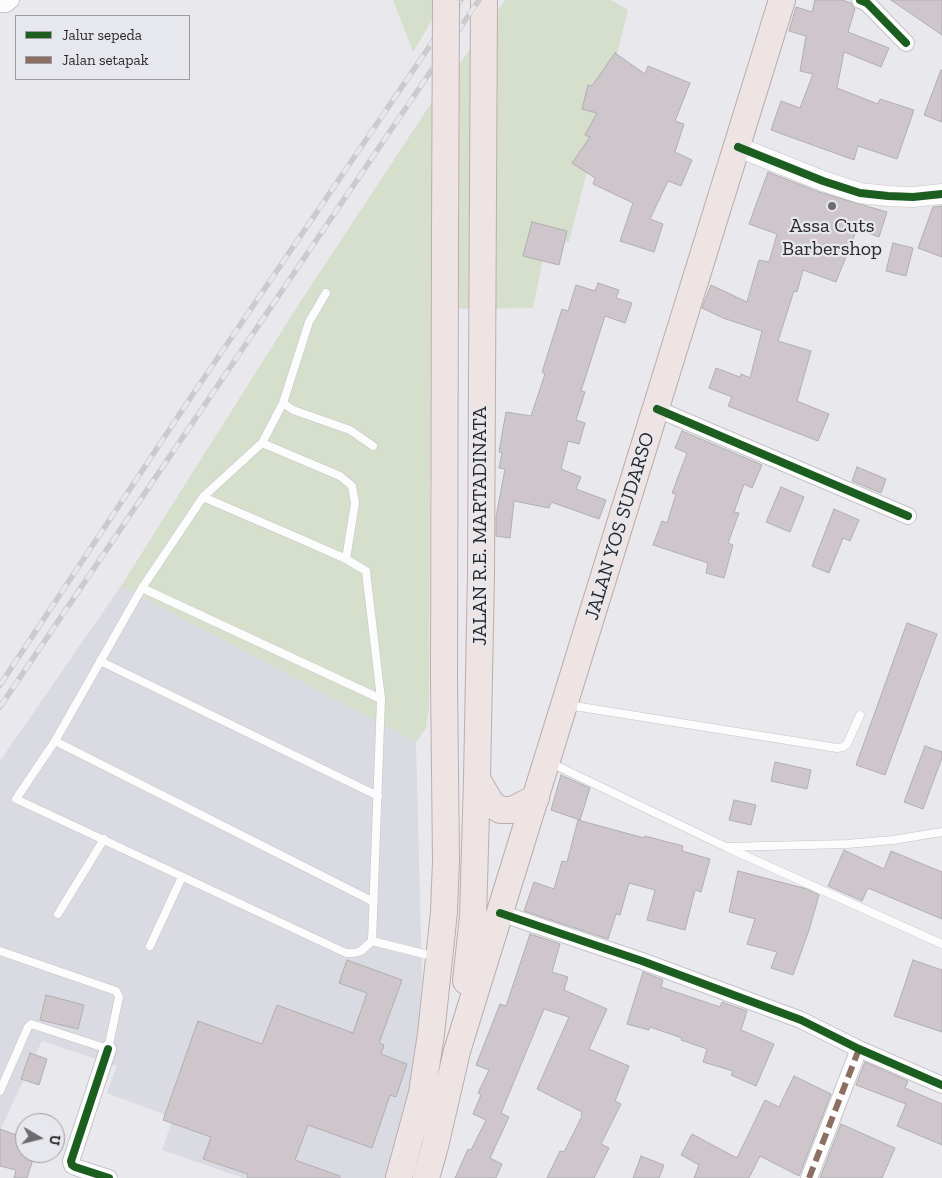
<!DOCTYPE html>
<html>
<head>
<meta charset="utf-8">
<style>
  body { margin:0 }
  #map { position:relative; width:942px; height:1178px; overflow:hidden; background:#e8e8ed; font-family:"Zilla Slab",serif }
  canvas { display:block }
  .legend { position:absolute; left:15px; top:15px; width:175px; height:65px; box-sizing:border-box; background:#e7e7ee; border:1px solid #9b9ba0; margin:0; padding:6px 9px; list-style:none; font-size:15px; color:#29292c }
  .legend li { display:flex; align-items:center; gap:10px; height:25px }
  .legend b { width:25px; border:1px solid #9b9ba0 }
  .north { position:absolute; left:15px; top:1113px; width:50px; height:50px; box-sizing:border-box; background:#e7e7ee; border:1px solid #9b9ba0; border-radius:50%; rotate:98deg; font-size:14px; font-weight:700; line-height:20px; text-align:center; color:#29292c }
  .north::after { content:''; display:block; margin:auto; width:18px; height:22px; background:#6c6c70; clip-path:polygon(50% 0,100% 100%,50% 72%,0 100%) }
</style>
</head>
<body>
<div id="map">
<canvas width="942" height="1178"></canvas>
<ul class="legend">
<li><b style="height:6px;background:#1b5e20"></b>Jalur sepeda</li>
<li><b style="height:6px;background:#8d6e63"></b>Jalan setapak</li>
</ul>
<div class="north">U</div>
</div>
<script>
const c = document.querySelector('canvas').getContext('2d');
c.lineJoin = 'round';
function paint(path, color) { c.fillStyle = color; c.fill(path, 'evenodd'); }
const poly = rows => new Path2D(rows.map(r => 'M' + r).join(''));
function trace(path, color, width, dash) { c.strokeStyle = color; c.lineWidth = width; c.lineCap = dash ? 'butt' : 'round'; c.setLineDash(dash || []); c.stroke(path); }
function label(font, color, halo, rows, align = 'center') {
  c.font = font + ' "Zilla Slab",serif'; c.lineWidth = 4.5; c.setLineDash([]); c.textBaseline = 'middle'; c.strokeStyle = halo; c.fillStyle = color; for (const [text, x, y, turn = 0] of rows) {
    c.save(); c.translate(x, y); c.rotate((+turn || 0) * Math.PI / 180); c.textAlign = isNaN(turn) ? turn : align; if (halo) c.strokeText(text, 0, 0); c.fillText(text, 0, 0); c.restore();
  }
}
const built = poly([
  [121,586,416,742,422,978,416,1083,393,1178,243,1178,162,1150,173,1118,107,1093,117,1066,42,1041,0,1130,0,761]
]);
const green = poly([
  [393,0,444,0,413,52],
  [505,0,611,0,628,10,569,242,547,239,533,308,431,309,429,708,426,728,416,742,121,586,299,304,432,102]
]);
const building = poly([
  [815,0,842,0,851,3,855,9,848,32,889,48,881,67,844,52,837,88,878,104,880,99,914,110,897,159,858,146,854,160,771,130,781,101,800,108,813,74,800,71,806,36,789,31,796,7,812,12,815,0],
  [891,0,942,0,942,35,891,0],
  [615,53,645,74,648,66,690,83,675,121,684,124,675,152,692,160,681,186,668,181,650,219,663,224,654,252,620,241,633,203,593,184,595,178,572,163,590,137,585,135,597,113,582,109,588,85,592,86,615,53],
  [941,70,942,71,942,122,924,115,941,70],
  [768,172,819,192,887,212,879,237,857,229,836,282,803,270,797,292,794,291,778,341,811,351,797,401,829,414,818,441,728,406,732,397,709,388,716,368,740,377,741,374,750,378,762,331,723,318,702,308,711,285,747,302,759,260,769,262,777,234,749,224,768,172],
  [942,206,942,257,918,248,933,207,942,206],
  [532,222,567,231,559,265,523,256,532,222],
  [893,243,913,248,906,276,886,271,893,243],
  [598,283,619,290,616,298,632,303,625,323,605,316,581,391,585,392,576,420,585,423,579,444,568,441,561,469,581,477,576,489,606,500,599,519,551,502,549,508,514,501,510,538,496,536,496,517,505,469,499,468,502,453,499,452,506,412,531,416,545,374,542,372,562,309,568,311,576,285,595,291,598,283],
  [682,431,762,465,752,488,744,484,734,512,739,513,728,543,733,545,724,578,706,573,708,563,653,545,662,521,667,523,676,494,672,493,687,453,675,448,682,431],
  [857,467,886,479,881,493,852,481,857,467],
  [781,487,804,497,790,532,766,522,781,487],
  [834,509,859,520,850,541,843,538,829,573,812,566,834,509],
  [907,623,937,634,885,775,856,765,907,623],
  [925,746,942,752,942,758,923,809,904,802,925,746],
  [775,762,811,770,807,789,771,781,775,762],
  [561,775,590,788,580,820,551,810,561,775],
  [734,800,756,805,751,825,729,820,734,800],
  [578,820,644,838,645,836,683,846,682,851,710,859,701,892,695,890,685,930,647,920,655,890,629,883,620,915,616,914,608,939,524,911,534,882,554,889,562,861,567,862,578,820],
  [844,850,884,869,891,851,942,872,942,919,868,888,862,901,828,886,844,850],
  [738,871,807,889,819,895,809,930,793,975,771,968,777,952,747,944,755,919,729,912,738,871],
  [530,934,560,944,552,972,568,977,564,990,607,1009,589,1049,629,1066,615,1101,621,1104,601,1144,609,1148,594,1178,547,1178,560,1151,564,1152,582,1116,581,1115,582,1112,537,1089,569,1017,544,1009,501,1113,509,1117,490,1158,502,1164,496,1178,455,1178,468,1149,471,1150,486,1120,473,1114,481,1095,478,1093,489,1070,476,1065,500,1004,506,1006,530,934],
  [347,960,402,980,379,1043,384,1045,381,1054,407,1064,396,1097,390,1095,372,1148,308,1125,295,1160,340,1176,340,1178,247,1178,248,1174,203,1159,211,1137,163,1120,198,1021,262,1044,277,1005,353,1033,367,993,339,983,347,960],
  [913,960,942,970,942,1032,894,1016,913,960],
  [643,972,663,980,661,987,720,1007,722,1002,747,1011,741,1030,774,1044,756,1086,731,1075,733,1071,703,1062,707,1049,681,1040,682,1038,650,1027,649,1030,627,1024,643,972],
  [46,995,84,1005,78,1029,40,1020,46,995],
  [30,1053,47,1059,39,1085,21,1079,30,1053],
  [865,1062,908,1081,905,1088,942,1104,942,1145,897,1126,906,1104,856,1085,865,1062],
  [794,1076,831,1094,799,1176,760,1156,749,1178,694,1178,699,1165,681,1155,692,1134,737,1158,765,1100,779,1107,794,1076],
  [841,1124,895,1148,882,1178,820,1178,841,1124],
  [0,1129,25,1138,25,1153,35,1153,27,1178,14,1178,16,1170,0,1166,0,1129],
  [641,1156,664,1165,659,1178,633,1178,641,1156]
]);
const service = poly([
  [283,403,293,410,350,430,373,446],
  [262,443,340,476,352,486,355,503,346,559],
  [203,497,303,540,346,559,366,571,381,699,372,941,361,951,354,953,346,953,16,799,55,741,142,588,203,497,262,443,283,403,309,322,326,293],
  [142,588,381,699],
  [100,661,378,796],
  [568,705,837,748,843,747,847,744,860,715],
  [55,741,374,902],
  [551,763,726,847,847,844,893,840,942,832],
  [728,848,942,944],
  [58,914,104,839],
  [372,941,436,957],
  [150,946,182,877],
  [0,951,116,991,119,997,108,1049,31,1024,28,1027,0,1091]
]);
const minor = poly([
  [860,0,867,3,906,43],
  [0,4,6,4,11,0],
  [657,409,908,516],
  [500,913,642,961,801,1020,859,1049,942,1085],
  [108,1049,71,1161,72,1165,75,1167,109,1178],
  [809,1178,859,1049]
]);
const tertiary = poly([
  [738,147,823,181,860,193,888,196,913,197,942,194]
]);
const trunk = poly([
  [477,779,491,803,500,810,512,810,536,798],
  [466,981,473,917,477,779,481,573,484,0],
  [399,1178,422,1093,431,1034,444,912,446,861,444,680,445,236],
  [426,1178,435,1146,457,1051,782,0]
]);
const rail = poly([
  [0,685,189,400,461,0],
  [0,707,479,0]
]);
const trunkBridge = poly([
  [445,236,446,0]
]);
const quiet = poly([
  [809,1178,859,1049]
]);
const cycleway = poly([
  [860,0,867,3,906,43],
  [738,147,823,181,860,193,888,196,913,197,942,194],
  [657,409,908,516],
  [500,913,642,961,801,1020,859,1049,942,1085],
  [108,1049,71,1161,72,1165,75,1167,109,1178]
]);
const markers = [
  [832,206,5,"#6c6c70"]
];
const poiNames = [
  ["Assa Cuts",832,226],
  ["Barbershop",832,249]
];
const streetNames = [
  ["JALAN R.E. MARTADINATA",480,526,-90],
  ["JALAN YOS SUDARSO",620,526,-73]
];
paint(built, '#dadae3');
paint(green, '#d6decc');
paint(building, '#cec6cb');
trace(building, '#b0afb2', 1);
trace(service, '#c4c4c8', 9);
trace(minor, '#c4c4c8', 18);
trace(tertiary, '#c4c4c8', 21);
trace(trunk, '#bbadae', 28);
trace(service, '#fcfcfc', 8);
trace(minor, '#fcfcfc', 16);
trace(tertiary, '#fcfcfc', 20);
trace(trunk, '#efe4e4', 26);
trace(rail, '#cbcbcc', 5.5);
trace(rail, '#e7e7ee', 4, [11]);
trace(trunkBridge, '#bbadae', 28, []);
trace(trunkBridge, '#efe4e4', 26);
trace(quiet, '#8d6e63', 6, [12, 6]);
trace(cycleway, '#1b5e20', 8);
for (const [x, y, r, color] of markers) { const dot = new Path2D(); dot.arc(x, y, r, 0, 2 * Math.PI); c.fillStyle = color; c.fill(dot); trace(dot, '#e7e7ee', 2); }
label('20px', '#29292c', '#e7e7ee', poiNames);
label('20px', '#29292c', '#e7e7ee', streetNames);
</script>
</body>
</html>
